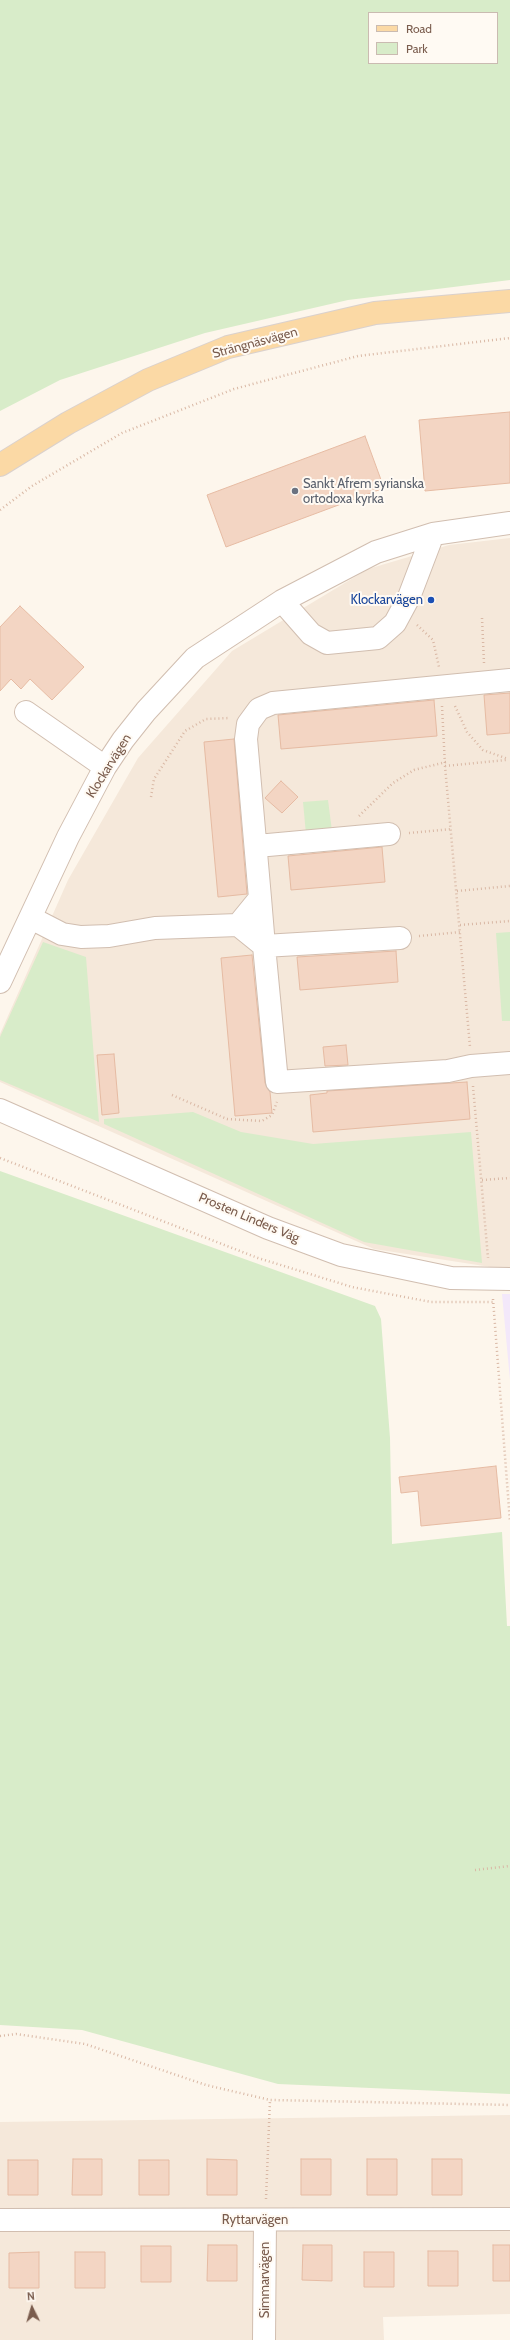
<!DOCTYPE html>
<html>
<head>
<meta charset="utf-8">
<style>
  body { margin:0 }
  #map { position:relative; width:510px; height:2340px; overflow:hidden; background:#fdf6ec; font-family:Cabin,sans-serif }
  canvas { display:block }
  .legend { position:absolute; left:368px; top:12px; width:130px; height:52px; box-sizing:border-box; background:#fffaf3; border:1px solid #cabbb1; margin:0; padding:5px 7px; list-style:none; font-size:12px; color:#7a5c4d }
  .legend li { display:flex; align-items:center; gap:8px; height:20px }
  .legend b { width:20px; border:1px solid #cabbb1 }
  .north { position:absolute; left:12px; top:2288px; width:40px; height:40px; -webkit-text-stroke:3px #fffaf3; paint-order:stroke; rotate:355deg; font-size:11px; font-weight:700; line-height:16px; text-align:center; color:#7a5c4d }
  .north::after { content:''; display:block; margin:auto; width:14px; height:18px; background:#7a5c4d; clip-path:polygon(50% 0,100% 100%,50% 72%,0 100%) }
</style>
</head>
<body>
<div id="map">
<canvas width="510" height="2340"></canvas>
<ul class="legend">
<li><b style="height:5px;background:#fbd9a5"></b>Road</li>
<li><b style="height:11px;background:#d8ecc9"></b>Park</li>
</ul>
<div class="north">N</div>
</div>
<script>
const c = document.querySelector('canvas').getContext('2d');
c.lineJoin = 'round';
function paint(path, color) { c.fillStyle = color; c.fill(path, 'evenodd'); }
const poly = rows => new Path2D(rows.map(r => 'M' + r).join(''));
function trace(path, color, width, dash) { c.strokeStyle = color; c.lineWidth = width; c.lineCap = dash ? 'butt' : 'round'; c.setLineDash(dash || []); c.stroke(path); }
function label(font, color, halo, rows, align = 'center') {
  c.font = font + ' Cabin,sans-serif'; c.lineWidth = 4; c.setLineDash([]); c.textBaseline = 'middle'; c.strokeStyle = halo; c.fillStyle = color; for (const [text, x, y, turn = 0] of rows) {
    c.save(); c.translate(x, y); c.rotate((+turn || 0) * Math.PI / 180); c.textAlign = isNaN(turn) ? turn : align; if (halo) c.strokeText(text, 0, 0); c.fillText(text, 0, 0); c.restore();
  }
}
const residential = poly([
  [510,538,510,1270,374,1249,0,1082,0,1034,68,880,138,758,232,651,368,569,449,545],
  [510,2115,510,2314,383,2317,384,2340,0,2340,0,2122]
]);
const education = poly([
  [502,1294,510,1294,510,1380]
]);
const green = poly([
  [0,0,510,0,510,280,348,300,205,333,60,380,0,411],
  [369,13,497,13,497,63,369,63],
  [328,800,332,831,306,834,303,802],
  [510,932,510,1021,502,1021,496,933],
  [43,942,86,957,99,1122,0,1080,0,1037],
  [193,1112,241,1132,313,1144,471,1132,482,1263,364,1242,104,1124,104,1119],
  [0,1171,375,1306,381,1319,390,1438,392,1544,502,1532,507,1626,510,1626,510,2094,278,2084,82,2030,0,2025]
]);
const building = poly([
  [510,412,510,483,425,491,419,420,510,412],
  [365,436,384,488,226,547,207,495,365,436],
  [20,606,84,667,52,700,30,679,21,689,11,679,0,691,0,627,20,606],
  [510,693,510,733,487,735,484,695,510,693],
  [434,700,437,736,281,749,278,715,434,700],
  [234,739,247,894,218,897,204,742,234,739],
  [281,781,298,797,282,813,265,798,281,781],
  [382,847,385,882,291,890,288,856,382,847],
  [396,951,398,982,300,990,297,957,396,951],
  [252,955,265,1083,270,1092,272,1113,235,1116,221,958,252,955],
  [346,1045,348,1065,325,1066,323,1047,346,1045],
  [114,1054,119,1113,102,1115,97,1055,114,1054],
  [467,1082,470,1119,313,1132,310,1095,327,1093,327,1091,467,1082],
  [496,1466,501,1518,421,1526,418,1491,401,1493,399,1477,496,1466],
  [73,2159,102,2159,102,2195,72,2195,73,2159],
  [207,2159,237,2160,237,2195,207,2195,207,2159],
  [301,2159,331,2159,331,2195,301,2195,301,2159],
  [367,2159,397,2159,397,2195,367,2195,367,2159],
  [432,2159,462,2159,462,2195,432,2195,432,2159],
  [8,2160,38,2160,38,2195,8,2195,8,2160],
  [139,2160,169,2160,169,2195,139,2195,139,2160],
  [208,2245,237,2245,237,2281,207,2281,208,2245],
  [303,2245,332,2245,332,2281,302,2280,303,2245],
  [493,2245,510,2245,510,2281,493,2281,493,2245],
  [141,2246,171,2246,171,2282,141,2282,141,2246],
  [428,2251,458,2251,458,2286,428,2286,428,2251],
  [39,2252,39,2288,9,2288,9,2253,39,2252],
  [75,2252,105,2252,105,2288,75,2288,75,2252],
  [364,2252,394,2252,394,2287,364,2287,364,2252]
]);
const path = poly([
  [0,510,32,486,122,433,234,389,358,356,510,338],
  [482,618,484,663],
  [417,625,433,640,439,667],
  [442,706,445,766,470,1047],
  [455,706,467,732,483,750,508,759],
  [445,766,506,760],
  [151,797,154,779,185,731,206,719,230,718],
  [359,816,393,783,414,770,446,762],
  [409,833,452,829],
  [457,891,510,886],
  [460,925,510,921],
  [419,936,461,932],
  [473,1086,488,1258],
  [172,1095,227,1119,262,1121,272,1115,277,1102],
  [0,1158,258,1258,352,1287,431,1302,493,1302],
  [482,1180,510,1178],
  [493,1299,510,1522],
  [475,1870,510,1866],
  [0,2036,16,2034,85,2044,206,2085,270,2100,510,2105],
  [266,2199,270,2100]
]);
const minor = poly([
  [282,601,311,634,327,643,378,638,395,623,409,597,433,534],
  [26,712,105,767],
  [257,846,389,834],
  [260,898,264,946,400,938],
  [31,918,62,934,81,937,109,936,155,928,238,925,260,898,246,739,248,724,259,709,273,703,510,680],
  [238,925,264,946,277,1082,448,1071,471,1066,510,1063],
  [0,982,68,837,105,767,123,740,146,711,195,658,282,601,376,552,433,534,510,523],
  [0,1110,268,1228,341,1255,451,1278,510,1279],
  [0,2220,510,2219],
  [264,2340,265,2220]
]);
const major = poly([
  [0,465,68,423,148,380,228,347,375,313,510,301]
]);
const markers = [
  [295,491,4,"#6b7280"],
  [431,600,4,"#1a4fb4"]
];
const streetNames = [
  ["Strängnäsvägen",255,343,-15],
  ["Klockarvägen",109,766,-58],
  ["Prosten Linders Väg",249,1218,23],
  ["Ryttarvägen",255,2220],
  ["Simmarvägen",265,2280,-90]
];
const worshipNames = [
  ["Sankt Afrem syrianska",303,484],
  ["ortodoxa kyrka",303,499]
];
const transitNames = [
  ["Klockarvägen",423,600]
];
paint(residential, '#f5e8da');
paint(education, '#f3e8fa');
paint(green, '#d8ecc9');
paint(building, '#f3d5c3');
trace(building, '#e6bba3', 1);
trace(minor, '#d1beb0', 24);
trace(major, '#dad1cd', 24);
trace(path, '#d9b8a5', 2.5, [1, 3]);
trace(minor, '#fff', 22);
trace(major, '#fbd9a5', 22);
for (const [x, y, r, color] of markers) { const dot = new Path2D(); dot.arc(x, y, r, 0, 2 * Math.PI); c.fillStyle = color; c.fill(dot); trace(dot, '#fffaf3', 1.5); }
label('13px', '#7a5c4d', '#fffaf3', streetNames);
label('13px', '#5b616d', '#fffaf3', worshipNames, 'left');
label('13px', '#164399', '#fffaf3', transitNames, 'right');
</script>
</body>
</html>
